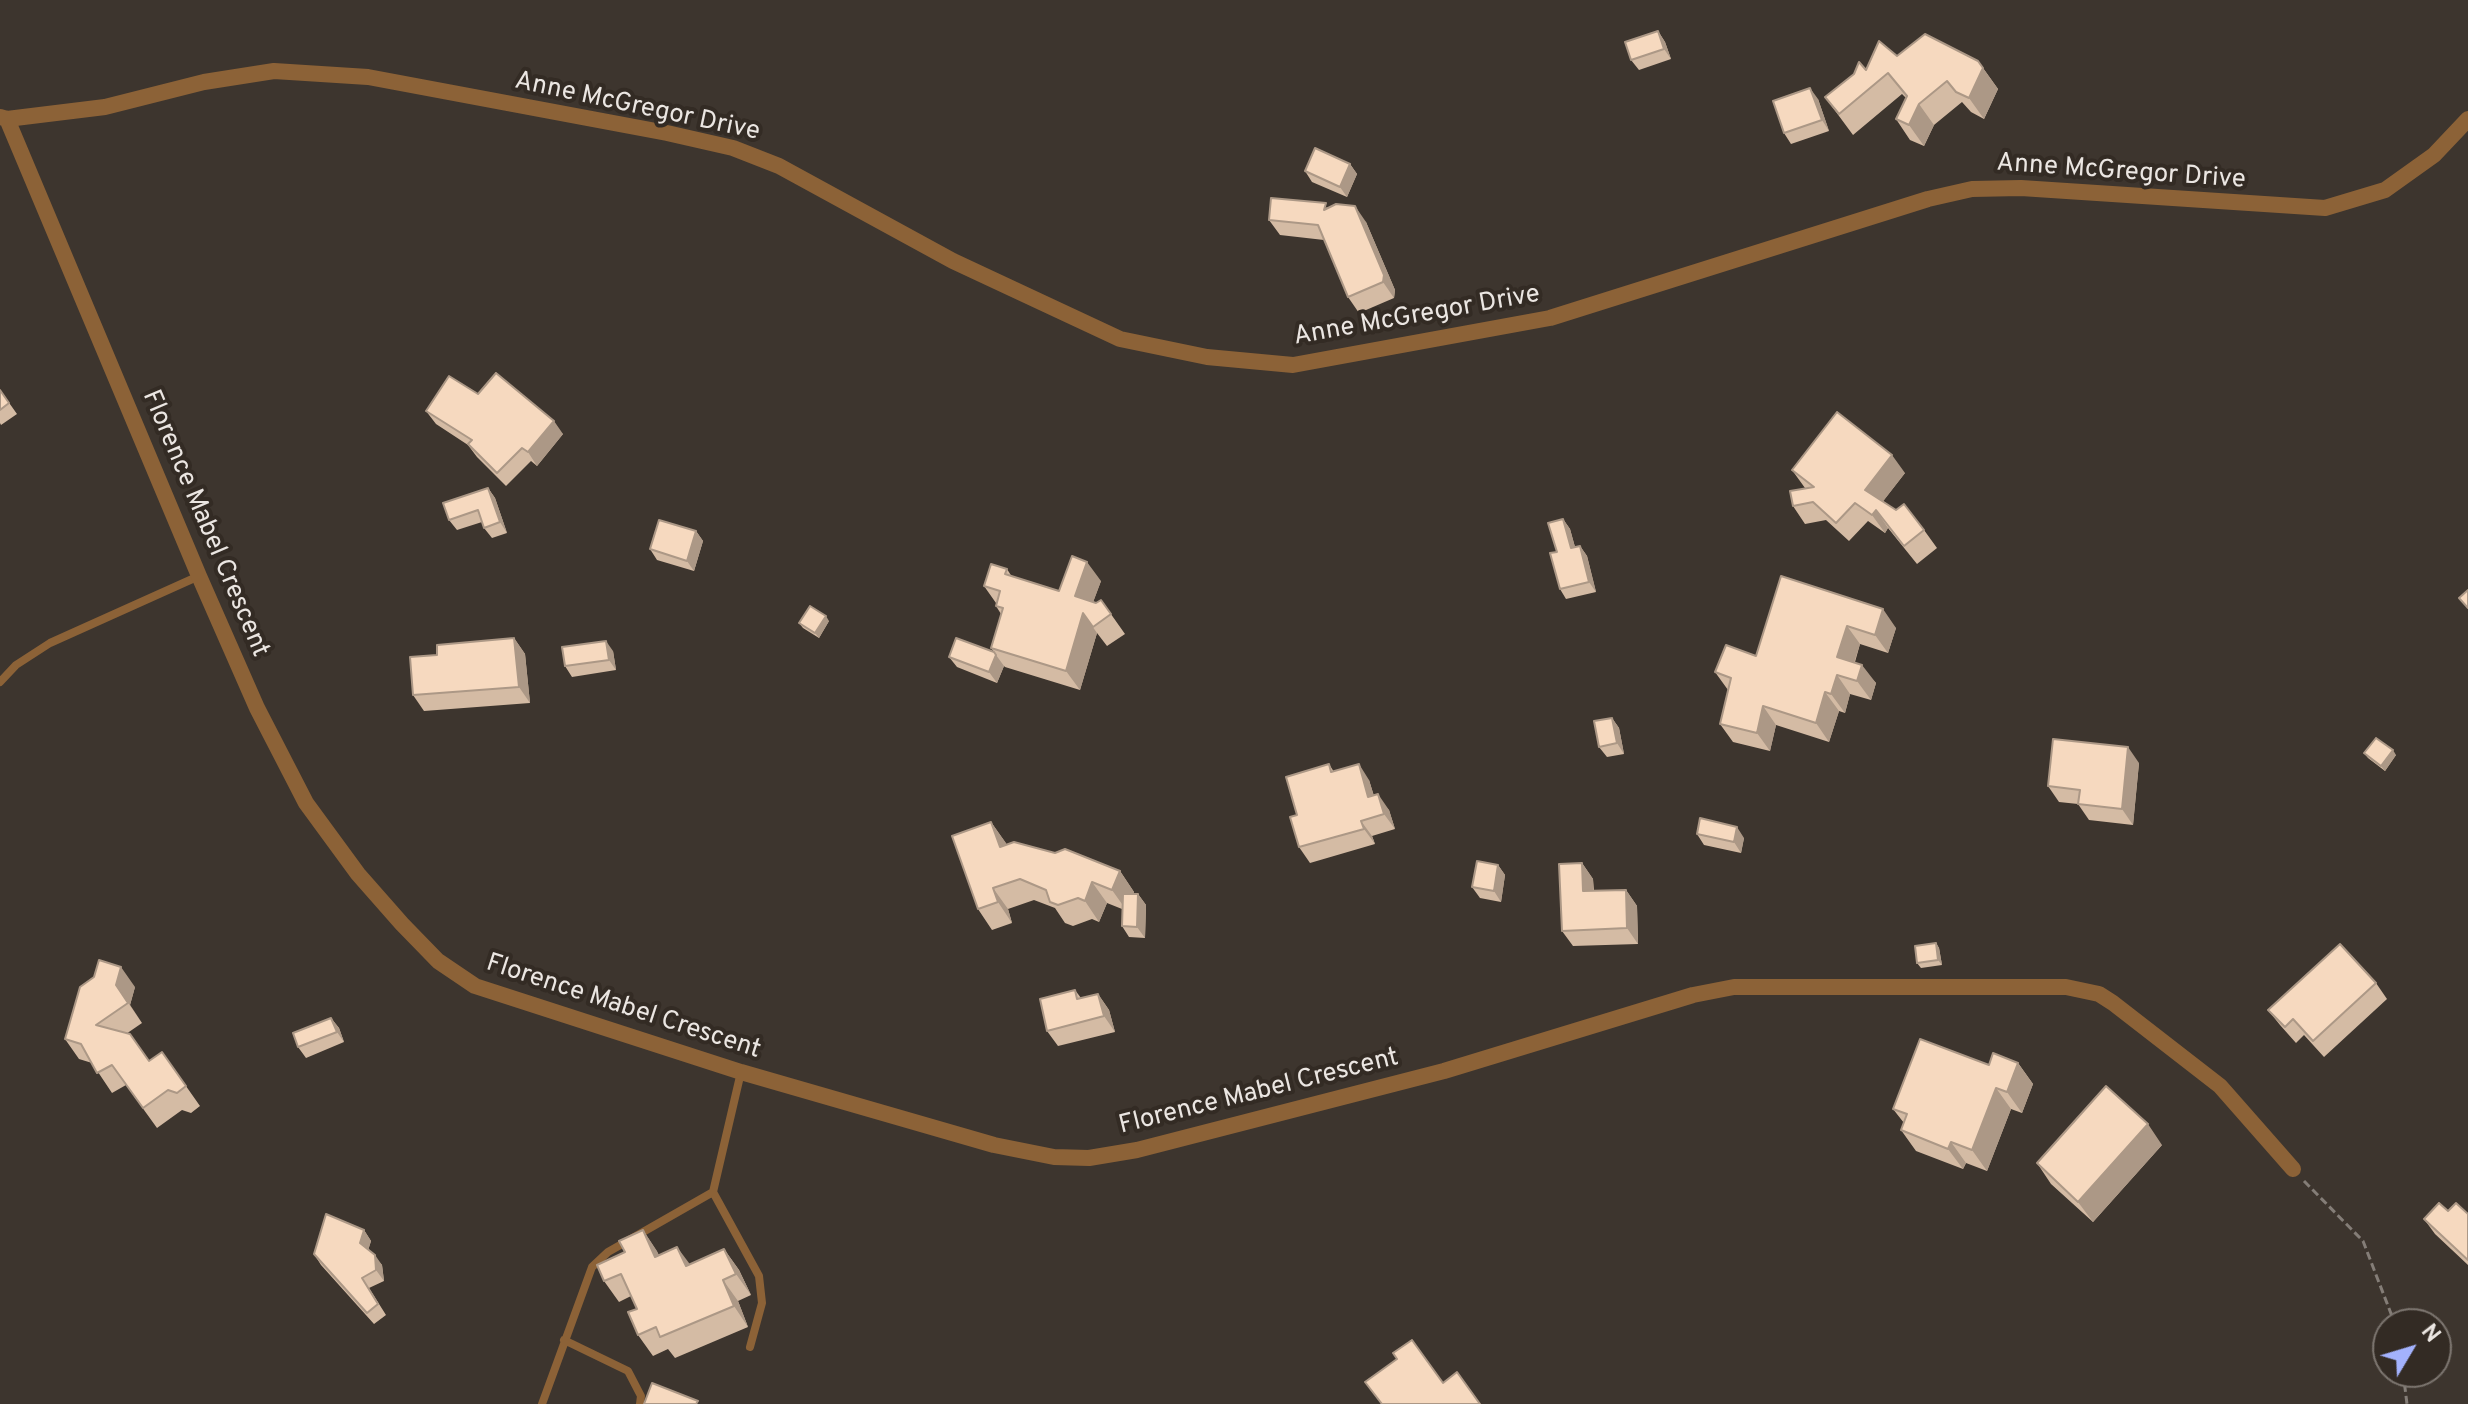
<!DOCTYPE html>
<html>
<head>
<meta charset="utf-8">
<style>
  body { margin:0 }
  #map { position:relative; width:2468px; height:1404px; overflow:hidden; background:#3d352e; font-family:Overpass,sans-serif }
  canvas { display:block }
  .north { position:absolute; left:2372px; top:1308px; width:80px; height:80px; box-sizing:border-box; background:#332b24; border:2px solid #7d7670; border-radius:50%; rotate:52deg; font-size:22px; font-weight:700; line-height:32px; text-align:center; color:#ebe6e2 }
  .north::after { content:''; display:block; margin:auto; width:28px; height:36px; background:#a3b2fd; clip-path:polygon(50% 0,100% 100%,50% 72%,0 100%) }
</style>
</head>
<body>
<div id="map">
<canvas width="2468" height="1404"></canvas>
<div class="north">N</div>
</div>
<script>
const c = document.querySelector('canvas').getContext('2d');
c.lineJoin = 'round';
const poly = rows => new Path2D(rows.map(r => 'M' + r).join(''));
function trace(path, color, width, dash) { c.strokeStyle = color; c.lineWidth = width; c.lineCap = dash ? 'butt' : 'round'; c.setLineDash(dash || []); c.stroke(path); }
function paint(path, color) { c.fillStyle = color; c.fill(path, 'evenodd'); }
function label(font, color, halo, rows, align = 'center') {
  c.font = font + ' Overpass,sans-serif'; c.lineWidth = 8; c.setLineDash([]); c.textBaseline = 'middle'; c.strokeStyle = halo; c.fillStyle = color; for (const [text, x, y, turn = 0] of rows) {
    c.save(); c.translate(x, y); c.rotate((+turn || 0) * Math.PI / 180); c.textAlign = isNaN(turn) ? turn : align; if (halo) c.strokeText(text, 0, 0); c.fillText(text, 0, 0); c.restore();
  }
}
const path = poly([
  [2304,1181,2363,1241,2395,1324],
  [2403,1372,2407,1404]
]);
const lane = poly([
  [0,682,16,665,50,643,199,576],
  [713,1192,759,1276,762,1303,750,1347],
  [564,1340,628,1371,641,1396,640,1404],
  [542,1404,592,1267,608,1252,713,1192,741,1072]
]);
const street = poly([
  [0,117,7,119,105,107,204,82,274,71,368,77,667,133,733,148,779,166,953,261,1120,339,1207,357,1293,365,1550,318,1928,199,1972,189,2021,188,2325,208,2385,190,2434,155,2468,119],
  [7,119,199,576,257,708,306,803,358,874,402,924,438,961,475,986,741,1072,994,1145,1054,1157,1089,1158,1137,1150,1444,1071,1693,995,1734,987,2066,987,2099,994,2113,1003,2220,1086,2293,1169]
]);
const wall = poly([
  [1658,31,1665,42,1671,59,1639,70,1631,60],
  [1897,56,1983,68,1998,89,1984,119,1971,112,1962,102,1934,125,1924,146,1910,140,1896,119,1906,98,1902,94,1853,135,1825,97],
  [1818,99,1829,131,1791,144,1784,133],
  [1350,164,1357,174,1347,197,1312,182,1305,171],
  [1329,207,1366,222,1395,290,1394,298,1359,313,1348,297,1324,240,1280,235,1269,220],
  [0,390,17,414,1,425,0,423],
  [478,394,563,434,537,466,531,461,506,486,477,457,468,445,436,424,426,411],
  [1792,470,1905,473,1883,501,1924,530,1937,548,1917,564,1888,528,1885,533,1868,521,1849,541,1826,520,1805,524,1793,506,1805,488],
  [488,488,495,498,507,533,492,538,484,528,482,522,457,530,449,520],
  [1563,519,1570,529,1575,547,1580,546,1587,556,1596,592,1566,599,1560,589,1557,552],
  [696,531,703,541,694,571,657,560,650,549],
  [1007,569,1012,577,1059,591,1101,581,1093,602,1096,603,1101,600,1125,634,1107,646,1097,633,1080,690,1005,667,1004,666,997,683,957,667,949,657,994,652,991,648,1001,614,996,606,996,603,984,586],
  [1781,576,1896,628,1888,653,1860,644,1855,662,1876,683,1871,700,1850,694,1845,713,1839,711,1829,742,1776,725,1770,751,1733,742,1720,724,1728,690,1715,672,1756,656],
  [829,621,819,638,803,628,799,623],
  [514,638,525,654,530,703,424,711,413,695,437,655],
  [613,651,616,670,572,677,565,666],
  [1612,718,1619,728,1624,754,1607,757,1599,747],
  [2364,753,2396,755,2385,771,2368,758],
  [2139,763,2133,825,2089,820,2078,804,2059,802,2048,786],
  [1329,764,1334,772,1369,780,1374,796,1389,810,1395,829,1372,836,1375,844,1310,863,1299,847,1297,815],
  [991,822,1007,845,1120,871,1134,892,1133,894,1138,894,1146,905,1145,938,1129,937,1122,926,1122,909,1107,903,1099,922,1092,919,1073,926,1065,923,1055,908,1034,900,1008,909,1012,923,992,930,978,909],
  [1697,834,1744,838,1741,853,1704,845],
  [1582,863,1593,879,1594,891,1626,890,1637,906,1638,944,1573,946,1562,931],
  [1498,865,1505,875,1501,902,1480,898,1472,887],
  [1936,943,1939,948,1942,965,1921,968,1917,963],
  [2376,983,2387,999,2324,1057,2304,1035,2296,1043,2280,1025,2268,1010],
  [135,987,130,1005,142,1023,126,1034,149,1061,162,1052,200,1106,191,1113,182,1110,157,1128,126,1085,112,1093,92,1063,79,1059,65,1039],
  [1075,990,1081,998,1098,994,1109,1010,1115,1032,1058,1046,1047,1031],
  [331,1018,339,1028,344,1042,306,1058,298,1047],
  [2018,1063,2033,1084,2022,1113,2011,1109,1987,1171,1966,1163,1963,1169,1916,1151,1901,1130,1904,1123,1893,1109,1989,1065],
  [2162,1145,2093,1222,2051,1184,2037,1163],
  [2448,1211,2468,1214,2468,1265,2435,1234,2424,1219],
  [364,1230,371,1241,368,1250,382,1265,384,1281,369,1288,386,1315,374,1324,321,1265,314,1254],
  [643,1230,659,1255,690,1265,724,1249,739,1270,751,1295,738,1301,748,1327,675,1358,668,1349,653,1356,638,1335,637,1309,631,1296,619,1302,604,1281,625,1252]
]);
const shadedWall = poly([
  [1658,31,1665,42,1671,59,1664,49],
  [1983,68,1998,89,1984,119,1969,98],
  [1810,88,1818,99,1829,131,1822,120],
  [1919,104,1934,125,1924,146,1909,125],
  [1350,164,1357,174,1347,197,1340,187],
  [1355,206,1366,222,1395,290,1394,298,1383,282],
  [554,421,563,434,537,466,528,452],
  [1892,455,1905,473,1878,508,1865,490],
  [488,488,495,498,507,533,500,522],
  [1876,510,1888,528,1885,533,1872,515],
  [1563,519,1570,529,1578,558,1571,548],
  [696,531,703,541,694,571,687,561],
  [1580,546,1587,556,1596,592,1589,582],
  [1087,562,1101,581,1088,616,1075,596],
  [1883,609,1896,628,1888,653,1875,635],
  [1083,613,1097,633,1080,690,1066,671],
  [826,616,829,621,819,638,815,633],
  [1847,626,1860,644,1850,676,1837,657],
  [514,638,525,654,530,703,519,687],
  [606,641,613,651,616,670,609,660],
  [996,655,1004,666,997,683,989,672],
  [1862,665,1876,683,1871,700,1857,681],
  [1837,675,1850,694,1845,713,1831,694],
  [1825,692,1839,711,1829,742,1816,723],
  [1763,706,1776,725,1770,751,1757,733],
  [1612,718,1619,728,1624,754,1617,743],
  [2128,747,2139,763,2133,825,2122,809],
  [2393,750,2396,755,2385,771,2381,766],
  [1359,764,1369,780,1379,813,1368,797],
  [1378,794,1389,810,1395,829,1384,814],
  [1361,821,1372,836,1375,844,1364,829],
  [991,822,1006,843,1015,868,1000,847],
  [1737,827,1744,838,1741,853,1734,842],
  [1582,863,1593,879,1594,907,1583,891],
  [1498,865,1505,875,1501,902,1494,891],
  [1120,871,1134,892,1127,911,1112,890],
  [1092,882,1107,903,1099,922,1085,901],
  [993,888,1008,909,1012,923,998,902],
  [1626,890,1637,906,1638,944,1627,928],
  [1138,894,1146,905,1145,938,1137,927],
  [1936,943,1939,948,1942,965,1938,960],
  [121,967,135,987,130,1005,142,1023,116,985],
  [1098,994,1109,1010,1115,1032,1104,1016],
  [331,1018,339,1028,344,1042,337,1032],
  [2018,1063,2033,1084,2022,1113,2007,1092],
  [1996,1088,2011,1109,1987,1171,1972,1150],
  [2148,1124,2162,1145,2093,1222,2078,1202],
  [1951,1142,1966,1163,1963,1169,1948,1149],
  [364,1230,371,1241,367,1254,360,1243],
  [643,1230,657,1251,669,1278,655,1257],
  [677,1247,692,1267,686,1266],
  [724,1249,739,1270,751,1295,736,1274],
  [375,1255,382,1265,384,1281,376,1270],
  [723,1280,738,1301,748,1327,734,1306]
]);
const building = poly([
  [1658,31,1664,49,1631,60,1625,42,1658,31],
  [1925,34,1978,61,1983,68,1969,98,1956,92,1947,81,1919,104,1909,125,1896,119,1907,96,1888,73,1839,114,1825,97,1854,74,1859,62,1866,70,1879,41,1897,56,1925,34],
  [1810,88,1822,120,1784,133,1773,101,1810,88],
  [1315,148,1350,164,1340,187,1305,171,1315,148],
  [1271,198,1326,203,1324,210,1336,204,1355,206,1384,275,1383,282,1348,297,1318,225,1269,220,1271,198],
  [496,373,554,421,528,452,522,448,497,473,468,444,472,440,426,411,449,376,478,394,496,373],
  [0,390,9,403,0,410,0,390],
  [1837,412,1892,455,1865,490,1896,510,1904,504,1924,530,1904,546,1876,510,1872,515,1855,503,1836,523,1813,502,1793,506,1790,491,1814,487,1792,470,1837,412],
  [488,488,500,522,484,528,478,510,449,520,443,503,488,488],
  [1563,519,1571,548,1580,546,1589,582,1560,589,1550,553,1557,552,1548,523,1563,519],
  [659,520,696,531,687,561,650,549,659,520],
  [1072,556,1087,562,1075,596,1096,603,1101,600,1111,614,1093,627,1083,613,1066,671,991,648,1003,608,996,606,1000,591,984,586,991,564,1007,569,1005,574,1059,591,1072,556],
  [1781,576,1883,609,1875,635,1847,626,1837,657,1862,665,1857,681,1837,675,1831,694,1825,692,1816,723,1763,706,1757,733,1720,724,1731,678,1715,672,1726,645,1756,656,1781,576],
  [2468,590,2468,608,2459,598,2468,590],
  [810,606,826,616,815,633,799,623,810,606],
  [514,638,519,687,413,695,410,657,437,655,437,645,514,638],
  [956,638,994,652,996,655,989,672,949,657,956,638],
  [606,641,609,660,565,666,562,647,606,641],
  [1612,718,1617,743,1599,747,1594,721,1612,718],
  [2376,738,2393,750,2381,766,2364,753,2376,738],
  [2053,739,2128,747,2122,809,2078,804,2080,790,2048,786,2053,739],
  [1329,764,1331,772,1359,764,1368,797,1378,794,1384,814,1361,821,1364,829,1299,847,1290,817,1297,815,1286,777,1329,764],
  [1700,818,1737,827,1734,842,1697,834,1700,818],
  [991,822,1000,847,1014,842,1055,853,1065,849,1120,871,1112,890,1092,882,1085,901,1078,898,1058,905,1050,902,1046,890,1020,879,993,888,998,902,978,909,952,836,991,822],
  [1477,861,1498,865,1494,891,1472,887,1477,861],
  [1582,863,1583,891,1626,890,1627,928,1562,931,1559,864,1582,863],
  [1123,894,1138,894,1137,927,1122,926,1123,894],
  [1936,943,1938,960,1917,963,1915,946,1936,943],
  [2340,944,2376,983,2313,1041,2293,1019,2285,1027,2268,1010,2340,944],
  [99,960,121,967,116,985,128,1003,96,1025,130,1034,149,1061,162,1052,186,1086,177,1093,168,1090,143,1108,112,1065,97,1073,81,1044,65,1039,80,987,94,977,99,960],
  [1075,990,1077,999,1098,994,1104,1016,1047,1031,1040,999,1075,990],
  [331,1018,337,1032,298,1047,293,1033,331,1018],
  [1920,1039,1989,1065,1993,1053,2018,1063,2007,1092,1996,1088,1972,1150,1951,1142,1948,1149,1901,1130,1907,1114,1893,1109,1920,1039],
  [2106,1086,2148,1124,2078,1202,2037,1163,2106,1086],
  [2439,1203,2448,1211,2456,1203,2468,1214,2468,1260,2424,1219,2439,1203],
  [326,1214,364,1230,360,1243,375,1255,376,1270,362,1278,378,1304,367,1313,314,1254,326,1214],
  [643,1230,655,1257,677,1247,686,1266,724,1249,736,1274,723,1280,734,1306,660,1337,656,1327,638,1335,628,1312,637,1309,621,1274,604,1281,597,1265,625,1252,619,1241,643,1230],
  [1412,1340,1443,1383,1457,1372,1480,1404,1382,1404,1365,1382,1397,1359,1393,1353,1412,1340],
  [652,1383,698,1401,696,1404,644,1404,652,1383]
]);
const streetNames = [
  ["Anne McGregor Drive",637,108,12],
  ["Anne McGregor Drive",2121,173,4],
  ["Anne McGregor Drive",1417,317,-10],
  ["Florence Mabel Crescent",204,524,67],
  ["Florence Mabel Crescent",623,1008,18],
  ["Florence Mabel Crescent",1259,1093,-14]
];
trace(path, '#847d77', 3, [8, 4]);
trace(lane, '#8c6237', 8);
trace(street, '#8c6237', 16);
paint(wall, '#d4bba4');
paint(shadedWall, '#ac9886');
paint(building, '#f6d9bf');
trace(building, '#ac9886', 2);
label('26px', '#ebe6e2', '#332b24', streetNames);
</script>
</body>
</html>
